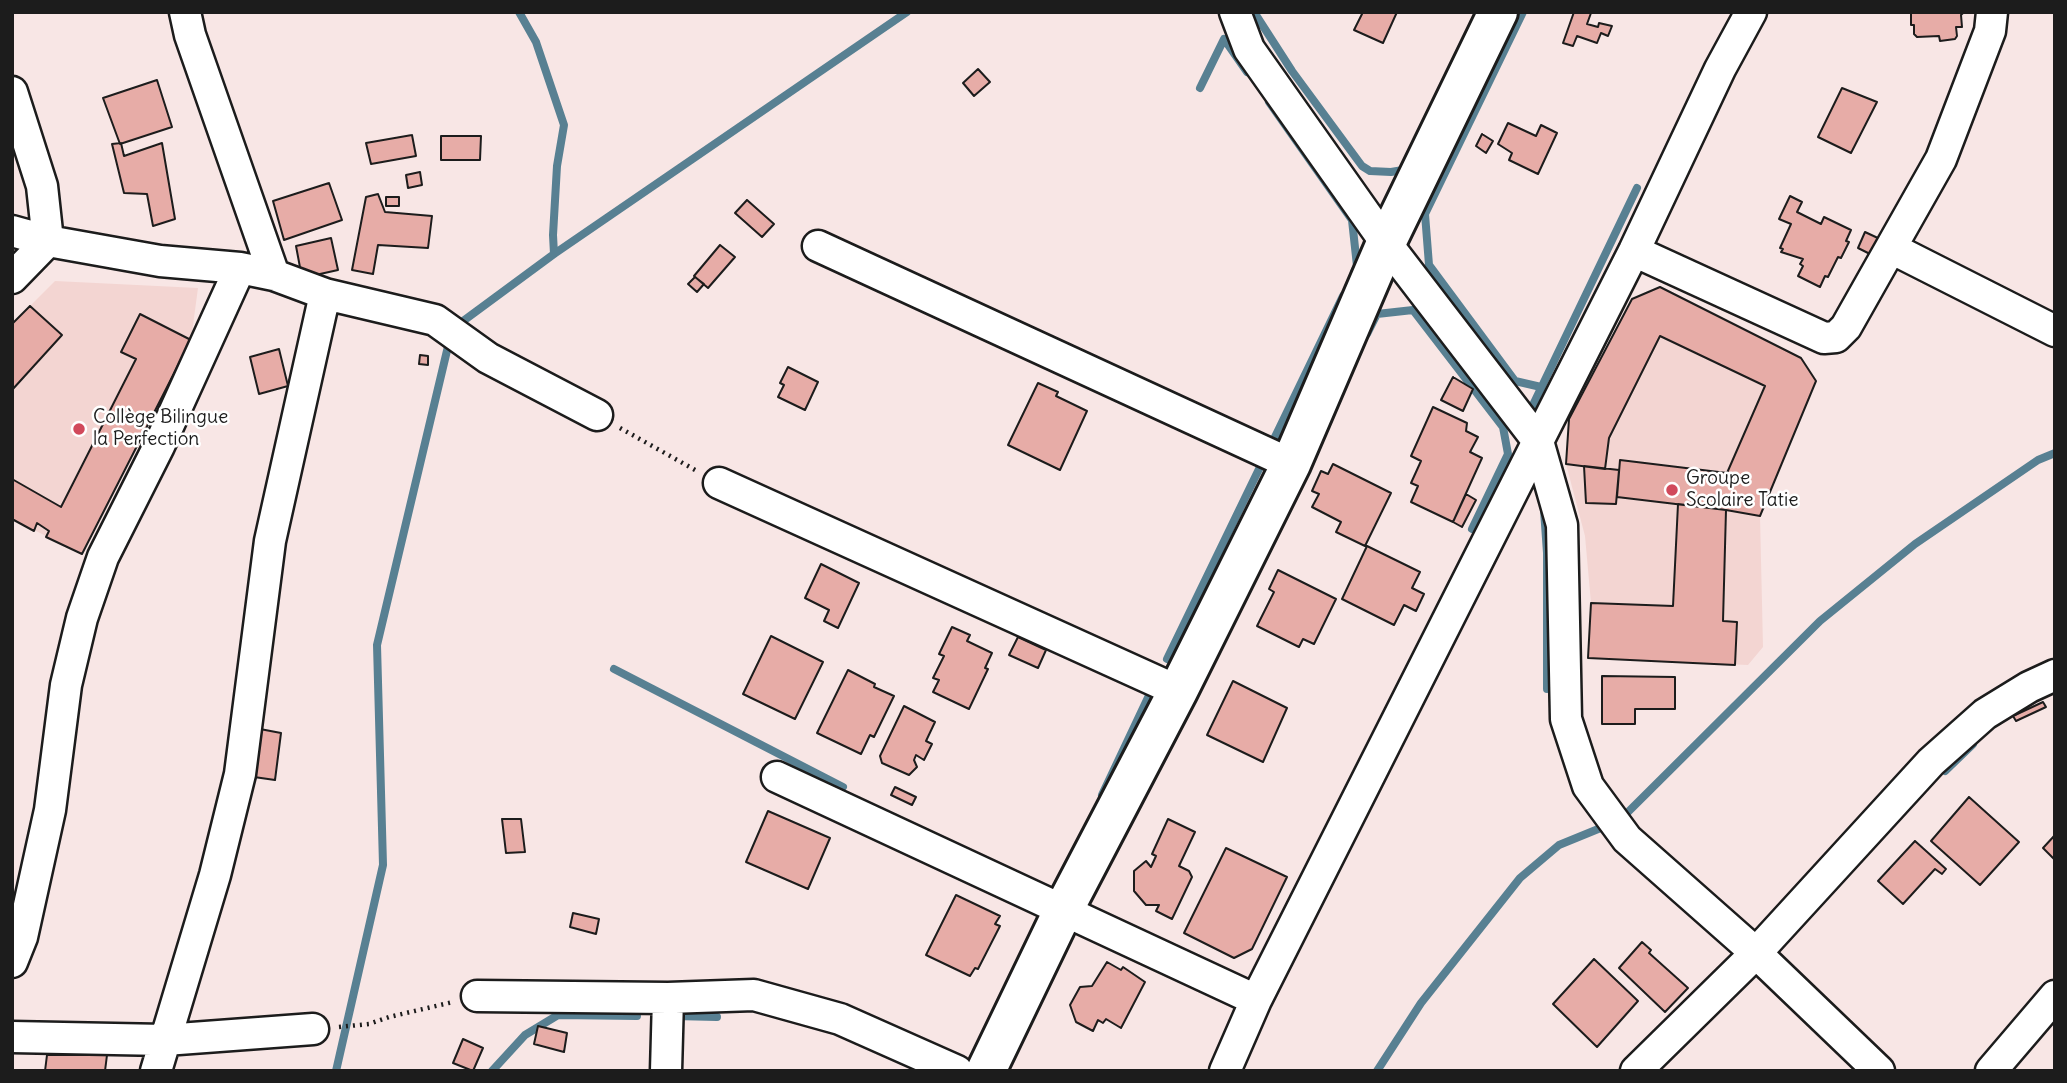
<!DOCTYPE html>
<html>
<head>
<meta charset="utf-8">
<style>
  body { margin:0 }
  #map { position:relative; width:2067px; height:1083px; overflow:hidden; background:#f8e6e5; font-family:Delius,sans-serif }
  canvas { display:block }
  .frame { position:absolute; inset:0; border:14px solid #1c1c1c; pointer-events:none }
</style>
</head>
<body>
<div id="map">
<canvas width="2067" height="1083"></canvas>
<div class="frame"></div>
</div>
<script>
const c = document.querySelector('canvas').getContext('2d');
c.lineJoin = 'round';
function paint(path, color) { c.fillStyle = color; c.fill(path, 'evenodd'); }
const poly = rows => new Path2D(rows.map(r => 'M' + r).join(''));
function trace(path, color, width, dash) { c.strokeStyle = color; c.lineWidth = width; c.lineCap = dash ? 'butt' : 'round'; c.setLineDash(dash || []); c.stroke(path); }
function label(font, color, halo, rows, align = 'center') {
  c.font = font + ' Delius,sans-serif'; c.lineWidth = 5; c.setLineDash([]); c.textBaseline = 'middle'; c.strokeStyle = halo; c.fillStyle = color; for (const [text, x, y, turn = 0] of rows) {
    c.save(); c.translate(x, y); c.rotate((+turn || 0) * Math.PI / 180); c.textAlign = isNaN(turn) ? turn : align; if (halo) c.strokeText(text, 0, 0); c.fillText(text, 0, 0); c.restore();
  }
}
const built = poly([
  [55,281,198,288,191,340,82,554,12,519,12,324],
  [1660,287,1801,358,1816,381,1760,516,1763,647,1748,665,1588,658,1591,603,1585,536,1566,464,1569,419,1632,299]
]);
const stream = poly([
  [519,12,536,42,564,125,557,166,553,235,554,254],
  [1254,12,1292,71,1362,166,1370,171,1391,172,1403,170,1405,166],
  [1523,12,1425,214,1429,265,1515,381,1541,387],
  [1200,88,1224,39,1247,72],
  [1269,102,1352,220,1357,266,1354,272],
  [455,327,554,254,907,12],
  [1367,334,1377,314,1413,310,1503,427,1508,454,1472,529],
  [1532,407,1637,188],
  [1274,439,1343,296],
  [1544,510,1547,553,1547,689],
  [1167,659,1260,467],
  [614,669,843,787],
  [1945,771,1973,744],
  [1102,795,1153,687],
  [1620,820,1820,621,1915,544,2038,460,2055,453],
  [674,1016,717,1017],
  [336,1071,383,865,377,645,450,338],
  [492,1071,525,1035,558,1015,637,1016],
  [1377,1071,1421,1003,1520,878,1559,845,1608,825]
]);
const building = poly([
  [1363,12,1397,12,1383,43,1354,30,1363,12],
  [1574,12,1591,13,1587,24,1598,27,1599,23,1612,26,1608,36,1601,33,1597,43,1577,36,1573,46,1563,43,1574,12],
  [1911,12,1964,12,1961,15,1962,27,1956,27,1957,36,1955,39,1940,41,1939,36,1917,37,1914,34,1914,25,1911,25,1911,12],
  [978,69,990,82,974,96,963,83,978,69],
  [157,80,172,127,120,144,103,98,157,80],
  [1842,88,1877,102,1851,153,1818,137,1842,88],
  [1508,123,1536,136,1541,125,1557,133,1538,174,1509,160,1512,153,1498,144,1508,123],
  [1482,134,1493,141,1486,153,1476,146,1482,134],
  [412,135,416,156,371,164,366,143,412,135],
  [441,136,481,136,480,160,441,160,441,136],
  [121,143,124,156,162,143,175,219,153,226,147,194,124,193,112,144,121,143],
  [420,172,422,185,408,188,406,175,420,172],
  [329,183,342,220,284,240,273,201,329,183],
  [378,194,385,212,432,216,428,248,378,245,373,274,352,270,366,197,378,194],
  [1790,196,1802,202,1797,212,1821,224,1824,217,1851,230,1846,241,1849,242,1841,258,1838,257,1828,277,1825,276,1820,287,1798,276,1803,266,1800,264,1803,259,1781,252,1783,249,1780,248,1791,224,1779,219,1790,196],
  [386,197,399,197,399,206,386,206,386,197],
  [747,200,774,224,762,237,735,213,747,200],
  [1865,232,1880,239,1872,255,1858,248,1865,232],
  [331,238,338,270,302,278,296,246,331,238],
  [720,245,735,257,708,288,694,276,720,245],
  [695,277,704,284,697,292,688,284,695,277],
  [1660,287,1801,358,1816,381,1760,516,1726,510,1617,497,1620,460,1727,473,1765,386,1660,336,1609,438,1605,469,1566,464,1569,419,1632,299,1660,287],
  [30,306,62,335,12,390,12,324,30,306],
  [140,314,191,340,82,554,46,537,49,531,37,523,34,531,12,519,12,479,61,507,136,359,121,352,140,314],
  [279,349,288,386,259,394,250,357,279,349],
  [420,355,428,356,428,365,419,364,420,355],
  [788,367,818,382,805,410,778,397,784,385,780,383,788,367],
  [1453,377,1473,389,1463,411,1441,400,1453,377],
  [1038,383,1058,392,1056,396,1087,411,1060,470,1008,445,1038,383],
  [1433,407,1467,423,1466,431,1478,437,1470,452,1482,458,1453,522,1411,502,1418,486,1411,483,1421,461,1411,456,1433,407],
  [1333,464,1391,493,1365,546,1336,532,1341,522,1312,507,1319,494,1312,491,1321,471,1328,474,1333,464],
  [1584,466,1619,470,1616,504,1586,503,1584,466],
  [1466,494,1476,500,1462,527,1453,522,1466,494],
  [1678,504,1726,510,1723,621,1737,622,1735,665,1588,658,1591,603,1673,606,1678,504],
  [1367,546,1420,572,1412,588,1424,594,1416,611,1404,605,1394,625,1342,599,1367,546],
  [821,564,859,583,838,628,824,621,829,610,805,598,821,564],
  [1278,570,1336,599,1314,644,1303,639,1299,647,1257,626,1274,592,1269,589,1278,570],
  [952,627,970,635,967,641,992,653,985,668,988,669,969,709,933,692,939,680,933,678,944,656,939,654,952,627],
  [771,636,823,662,795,719,743,694,771,636],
  [1018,637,1046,650,1038,668,1009,655,1018,637],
  [848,670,875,684,874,687,894,696,874,737,870,735,861,754,817,733,848,670],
  [1602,676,1675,677,1675,709,1635,709,1635,724,1602,724,1602,676],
  [1233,681,1287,708,1263,762,1207,735,1233,681],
  [2043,702,2046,707,2016,721,2013,716,2043,702],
  [904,706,935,722,926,741,932,744,924,760,916,755,914,760,917,767,909,775,882,763,880,756,904,706],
  [260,729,281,733,275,780,254,777,260,729],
  [895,787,916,797,912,805,891,795,895,787],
  [1969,797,2019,842,1980,885,1931,841,1969,797],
  [768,811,830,838,808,889,746,862,768,811],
  [502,819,521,819,525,852,506,853,502,819],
  [1168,819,1195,832,1179,866,1189,871,1192,877,1172,919,1156,911,1159,905,1146,905,1134,891,1134,871,1146,861,1151,867,1156,856,1152,854,1168,819],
  [2055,835,2055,860,2043,848,2055,835],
  [1915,841,1946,869,1942,874,1935,869,1903,904,1878,881,1915,841],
  [1226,848,1287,877,1252,949,1234,958,1184,933,1226,848],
  [956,895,1000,916,995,924,1000,926,978,969,975,968,970,976,926,955,956,895],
  [573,913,599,919,596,934,570,927,573,913],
  [1642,942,1651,950,1649,953,1688,988,1665,1012,1619,968,1642,942],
  [1594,959,1638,1001,1597,1047,1553,1004,1594,959],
  [1107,962,1121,970,1123,967,1145,982,1121,1028,1106,1019,1103,1023,1098,1020,1093,1031,1076,1022,1070,1005,1080,987,1092,986,1107,962],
  [538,1026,567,1033,564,1052,534,1044,538,1026],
  [463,1039,483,1048,473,1071,453,1063,463,1039],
  [47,1055,107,1055,105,1071,45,1071,47,1055]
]);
const path = poly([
  [620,428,697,471],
  [339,1027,369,1024,389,1017,453,1002]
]);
const minor = poly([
  [185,12,190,35,274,275],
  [1235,12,1249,49,1386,243,1538,441,1562,525,1566,719,1588,786,1627,839,1756,953,1879,1071],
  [12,92,42,186,48,241,12,278],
  [12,231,48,241,160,261,240,268,274,275,325,294,435,320,488,358,597,415],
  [818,246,1291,464],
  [1891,248,2055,331],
  [1634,251,1824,338,1836,337,1846,327,1941,159,1990,31,1992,12],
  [719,483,1178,691],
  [777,777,1256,1000],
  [12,962,22,937,50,810,66,685,82,618,103,557,159,446,240,268],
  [477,996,668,998,754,995,840,1019,957,1071],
  [12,1037,165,1040,313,1029],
  [156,1071,215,875,240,774,270,541,325,294],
  [666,1071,668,998],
  [1225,1071,1256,1000,1634,251,1720,69,1751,12],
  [1636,1071,1756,953,1931,762,1985,714,2029,687,2055,675],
  [1991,1071,2055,996]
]);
const secondary = poly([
  [986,1071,1064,909,1178,691,1291,464,1386,243,1498,12]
]);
const markers = [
  [79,429,7,"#d1495b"],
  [1672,490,7,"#d1495b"]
];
const poiNames = [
  ["Collège Bilingue",93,418],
  ["la Perfection",93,440],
  ["Groupe",1686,479],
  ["Scolaire Tatie",1686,501]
];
paint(built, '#f3d5d2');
trace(stream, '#588092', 8);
paint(building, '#e7aca7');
trace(building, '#1c1c1c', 2);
trace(minor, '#1c1c1c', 35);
trace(secondary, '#1c1c1c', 44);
trace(path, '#1c1c1c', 4.5, [2, 5]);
trace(minor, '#fff', 30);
trace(secondary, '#fff', 38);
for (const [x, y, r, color] of markers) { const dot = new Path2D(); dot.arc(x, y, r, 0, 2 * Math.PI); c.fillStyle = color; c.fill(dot); trace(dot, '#fff', 2.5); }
label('19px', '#1c1c1c', '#fff', poiNames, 'left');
</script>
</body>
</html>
